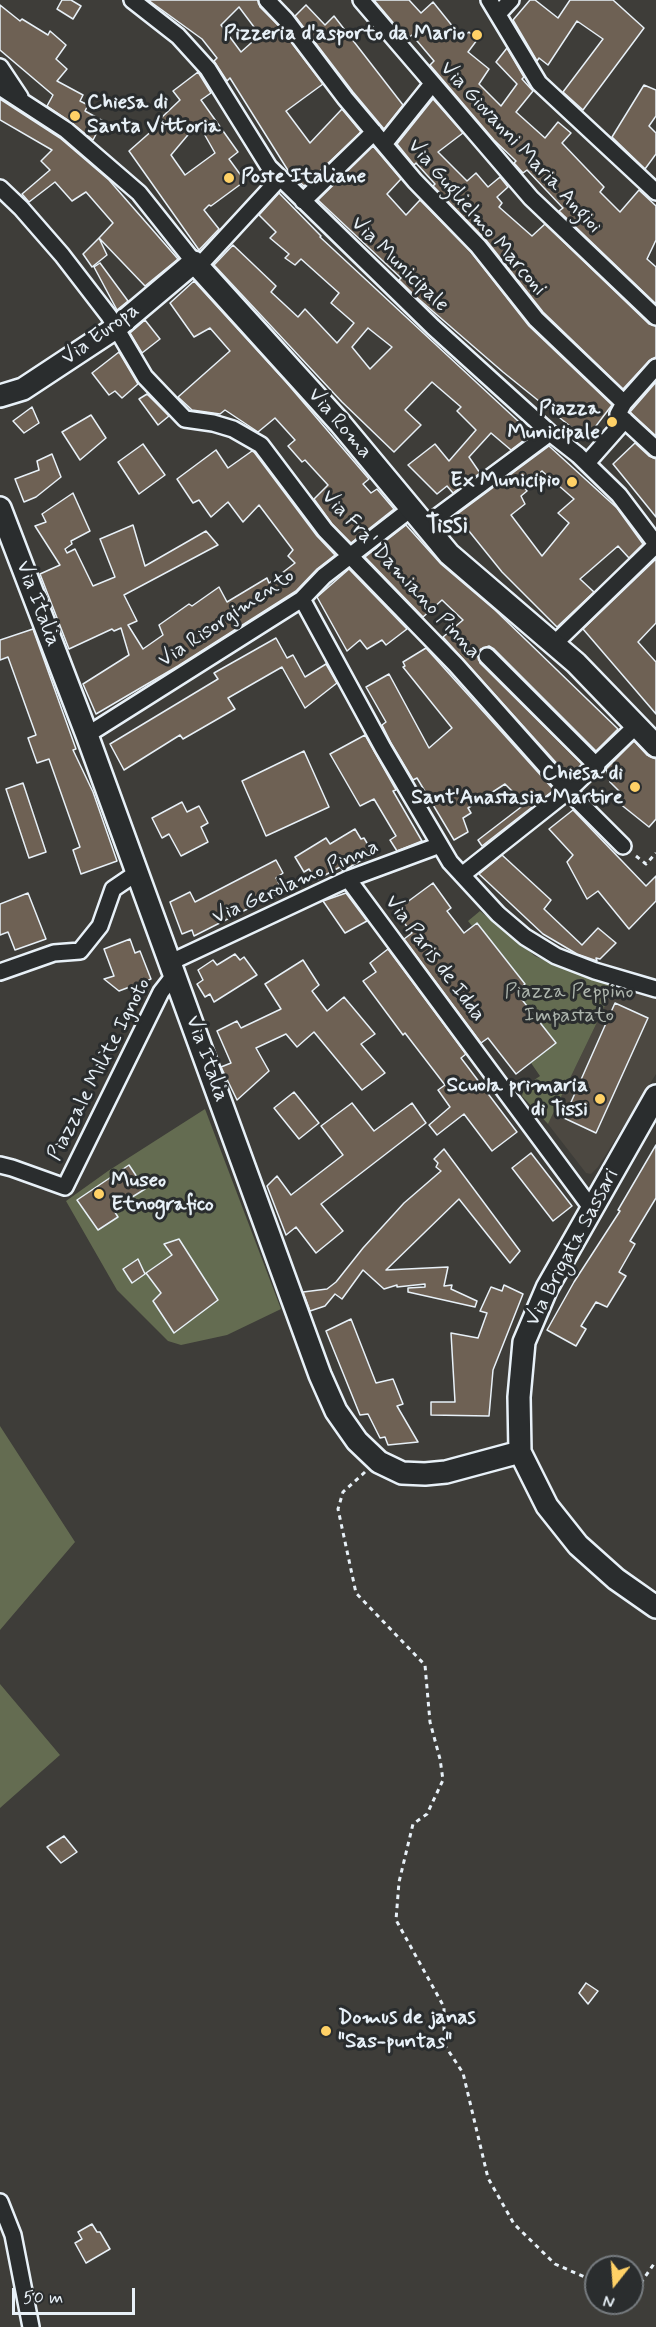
<!DOCTYPE html>
<html>
<head>
<meta charset="utf-8">
<style>
  body { margin:0 }
  #map { position:relative; width:656px; height:2327px; overflow:hidden; background:#3e3d39; font-family:Mynerve,sans-serif }
  canvas { display:block }
  .north { position:absolute; left:584px; top:2255px; width:60px; height:60px; box-sizing:border-box; background:#2a2d2e; border:2px solid #767b7f; border-radius:50%; rotate:197deg; font-size:16px; font-weight:700; line-height:24px; text-align:center; color:#e8f1f8 }
  .north::after { content:''; display:block; margin:auto; width:21px; height:27px; background:#ffd166; clip-path:polygon(50% 0,100% 100%,50% 72%,0 100%) }
  .scale { position:absolute; left:12px; top:2288px; width:123px; height:27px; box-sizing:border-box; border:3px solid #e8f1f8; border-top:0; padding-left:8px; font-size:18px; line-height:21px; white-space:nowrap; color:#e8f1f8; -webkit-text-stroke:4px #2a2d2e; paint-order:stroke }
</style>
</head>
<body>
<div id="map">
<canvas width="656" height="2327"></canvas>
<div class="north">N</div>
<div class="scale">50 m</div>
</div>
<script>
const c = document.querySelector('canvas').getContext('2d');
c.lineJoin = 'round';
function paint(path, color) { c.fillStyle = color; c.fill(path, 'evenodd'); }
const poly = rows => new Path2D(rows.map(r => 'M' + r).join(''));
function trace(path, color, width, dash) { c.strokeStyle = color; c.lineWidth = width; c.lineCap = dash ? 'butt' : 'round'; c.setLineDash(dash || []); c.stroke(path); }
function label(font, color, halo, rows, align = 'center') {
  c.font = font + ' Mynerve,sans-serif'; c.lineWidth = 6; c.setLineDash([]); c.textBaseline = 'middle'; c.strokeStyle = halo; c.fillStyle = color; for (const [text, x, y, turn = 0] of rows) {
    c.save(); c.translate(x, y); c.rotate((+turn || 0) * Math.PI / 180); c.textAlign = isNaN(turn) ? turn : align; if (halo) c.strokeText(text, 0, 0); c.fillText(text, 0, 0); c.restore();
  }
}
const built = poly([
  [615,985,656,997,656,1074,598,1167,591,1174,586,1173,548,1124]
]);
const green = poly([
  [480,911,535,956,564,969,615,985,548,1124,522,1096,524,1087,540,1076,531,1063,556,1043,516,992,525,984,477,923,472,926,468,921],
  [205,1109,281,1309,227,1335,181,1345,168,1341,117,1290,66,1201,108,1171],
  [0,1426,75,1542,0,1630],
  [0,1684,60,1755,0,1808]
]);
const building = poly([
  [62,0,71,0,81,6,73,19,57,9,62,0],
  [148,0,258,0,260,7,279,26,323,84,286,111,310,143,342,109,361,132,304,186,289,172,230,78,227,81,214,61,217,58,202,39,148,0],
  [239,7,260,35,241,52,221,25,239,7],
  [374,0,409,0,421,13,433,2,462,38,469,32,477,40,468,52,489,69,479,84,501,106,517,84,496,62,507,48,524,77,522,79,533,91,516,112,545,138,558,122,571,133,562,143,604,187,600,192,620,212,639,190,656,206,656,240,647,259,656,267,656,304,559,211,563,208,527,170,523,173,514,163,516,161,494,140,430,65,434,61,412,35,407,39,374,0],
  [530,0,535,0,558,18,570,0,613,0,644,28,583,110,563,92,603,39,577,21,548,65,539,58,537,61,513,20,530,0],
  [0,5,20,21,22,19,48,35,50,31,66,45,56,59,67,69,57,81,83,95,80,101,88,105,85,111,103,121,93,140,72,123,47,106,53,95,0,50,0,5],
  [306,5,325,25,334,16,403,105,384,129,353,92,295,16,306,5],
  [198,72,211,93,201,100,238,152,229,159,245,181,211,206,209,205,204,210,219,229,199,250,129,151,163,121,160,119,180,100,173,91,198,72],
  [198,123,215,153,185,175,171,155,198,123],
  [644,85,656,90,656,116,649,126,656,133,656,154,645,169,612,137,644,85],
  [0,99,60,138,109,180,178,259,145,286,99,238,113,223,86,192,72,201,55,182,29,202,22,194,50,170,41,161,52,150,0,120,0,99],
  [433,99,463,133,438,152,467,181,476,173,488,187,500,177,508,187,497,197,502,203,499,207,532,236,545,224,649,324,656,326,656,357,649,361,623,389,543,312,486,240,433,186,435,184,416,163,414,165,397,144,433,99],
  [373,146,401,179,387,194,406,215,420,200,471,252,529,326,612,405,586,439,503,372,414,295,399,280,401,278,318,200,373,146],
  [279,193,321,236,320,237,532,434,511,450,491,433,469,457,480,473,453,493,447,486,437,494,408,465,435,444,449,461,476,430,457,411,461,407,432,382,405,410,421,425,394,452,342,402,214,265,233,245,276,286,271,292,298,317,305,309,337,343,354,323,331,303,339,293,301,259,295,265,285,258,289,254,270,238,276,232,259,215,279,193],
  [368,328,392,347,370,369,352,347,368,328],
  [99,238,107,255,92,267,83,254,99,238],
  [100,263,128,301,117,310,94,267,100,263],
  [194,281,286,382,369,479,363,484,371,493,377,489,394,509,351,543,332,524,314,499,328,485,305,460,302,462,288,446,295,440,275,418,258,432,225,410,220,414,192,410,178,397,230,351,210,328,194,337,170,303,194,281],
  [145,320,160,339,142,353,130,333,145,320],
  [119,352,138,384,122,398,115,391,109,395,92,373,119,352],
  [656,382,656,436,630,412,656,382],
  [147,394,169,416,158,425,139,399,147,394],
  [32,407,39,423,24,433,13,421,32,407],
  [91,415,106,438,80,460,62,432,91,415],
  [635,443,649,456,656,459,656,517,613,464,635,443],
  [143,444,165,475,139,494,118,462,143,444],
  [549,446,617,508,643,544,629,558,618,546,580,579,594,592,557,627,502,572,456,515,549,446],
  [542,471,574,499,558,513,569,523,542,556,511,515,525,504,521,496,527,491,523,485,542,471],
  [216,450,228,468,252,451,254,452,317,536,335,555,317,569,296,591,178,666,96,714,83,684,129,655,121,628,114,631,112,629,69,649,40,574,60,565,35,526,46,522,42,514,73,493,90,531,71,541,72,544,65,549,67,553,75,549,93,586,115,577,100,539,133,525,145,566,206,531,218,545,124,595,137,621,128,625,143,649,163,635,159,625,189,604,192,606,219,587,227,602,267,578,269,583,295,563,288,556,293,550,259,505,243,522,228,502,211,517,199,500,193,503,177,479,216,450],
  [52,454,61,477,36,497,24,502,15,479,39,470,37,461,52,454],
  [406,525,441,564,495,610,618,729,596,751,494,649,489,646,481,649,478,654,480,663,582,764,569,777,443,637,463,620,442,600,423,617,365,557,406,525],
  [656,559,656,623,638,642,656,662,656,714,583,629,656,559],
  [349,569,407,629,386,645,382,640,367,649,360,640,347,651,317,597,349,569],
  [33,629,76,749,73,750,93,792,117,861,81,874,73,850,80,847,49,759,37,763,28,738,36,735,8,657,0,660,0,640,33,629],
  [276,638,287,658,293,655,305,677,326,664,337,683,305,708,282,667,228,698,235,709,183,739,180,735,124,770,110,744,218,679,214,673,276,638],
  [426,648,554,790,482,846,478,840,525,804,505,784,468,808,471,813,463,818,468,832,454,840,417,778,413,780,391,743,382,725,386,722,366,687,389,674,429,748,452,728,403,667,405,666,403,662,426,648],
  [365,735,396,790,393,791,422,841,397,851,390,840,396,836,374,799,360,806,330,754,365,735],
  [634,741,647,755,656,759,656,819,649,827,614,799,620,792,610,782,606,769,634,741],
  [304,751,329,807,266,836,242,781,304,751],
  [23,783,46,852,29,858,6,789,23,783],
  [182,802,187,812,199,806,208,823,201,827,208,842,181,856,169,834,162,838,152,818,182,802],
  [573,810,646,886,656,876,656,901,629,929,598,891,587,899,567,862,573,855,549,829,573,810],
  [355,829,361,839,364,838,373,853,345,870,343,871,340,867,316,880,309,869,304,872,295,857,326,838,330,844,355,829],
  [502,855,551,900,544,909,582,945,598,928,616,943,600,959,596,958,597,961,577,954,543,934,479,874,502,855],
  [276,860,283,873,276,878,283,891,194,936,192,930,182,934,170,902,190,892,195,902,276,860],
  [433,883,451,908,447,911,464,933,477,923,525,984,516,992,556,1043,516,1074,488,1038,481,1043,404,939,412,933,395,911,433,883],
  [28,893,46,939,15,950,8,932,0,935,0,904,28,893],
  [346,893,367,921,345,933,323,901,346,893],
  [130,939,135,953,140,951,151,979,119,991,104,979,114,976,104,949,130,939],
  [388,949,466,1054,461,1058,517,1132,492,1151,464,1114,437,1135,429,1125,450,1107,438,1090,445,1085,405,1033,403,1035,363,981,376,972,370,963,388,949],
  [235,954,240,960,244,957,257,975,214,1002,210,994,205,997,197,984,203,980,198,970,213,960,217,965,235,954],
  [303,960,319,985,312,991,327,1011,344,997,375,1034,361,1044,385,1073,362,1090,314,1032,297,1047,286,1034,256,1048,269,1071,237,1100,221,1067,231,1063,217,1031,237,1021,241,1028,281,1009,265,984,303,960],
  [615,1003,648,1018,596,1133,564,1118,615,1003],
  [294,1092,319,1123,299,1139,274,1108,294,1092],
  [352,1103,374,1131,412,1103,426,1123,321,1204,343,1231,316,1253,296,1227,286,1235,267,1186,277,1176,291,1195,343,1155,321,1126,352,1103],
  [656,1145,656,1198,630,1241,635,1244,619,1272,626,1276,607,1307,596,1302,581,1326,586,1329,576,1346,547,1330,574,1282,620,1211,618,1210,656,1145],
  [444,1149,520,1251,510,1263,459,1199,386,1270,448,1267,444,1286,452,1285,451,1289,477,1301,475,1307,408,1292,408,1288,425,1287,425,1284,397,1287,397,1285,384,1289,363,1270,342,1299,335,1294,325,1306,310,1311,303,1292,327,1289,336,1282,363,1248,404,1203,441,1171,436,1167,438,1163,434,1159,444,1149],
  [531,1153,572,1206,553,1221,512,1168,531,1153],
  [129,1165,145,1189,113,1209,118,1217,98,1230,77,1200,129,1165],
  [179,1239,218,1300,174,1333,153,1301,161,1293,146,1273,172,1255,164,1244,179,1239],
  [138,1259,145,1274,132,1283,123,1269,138,1259],
  [504,1285,523,1294,493,1370,489,1416,431,1415,431,1402,455,1402,451,1333,478,1338,487,1313,480,1311,491,1287,502,1291,504,1285],
  [351,1319,376,1383,393,1379,403,1404,397,1406,418,1442,388,1445,385,1437,380,1438,368,1414,360,1415,326,1331,351,1319],
  [64,1836,77,1852,61,1863,47,1847,64,1836],
  [586,1983,598,1991,588,2004,579,1993,586,1983],
  [92,2224,97,2232,100,2232,110,2249,86,2263,75,2243,82,2239,78,2232,92,2224]
]);
const path = poly([
  [636,856,646,864,656,853],
  [365,1472,343,1492,338,1509,356,1593,425,1665,430,1722,440,1759,443,1780,427,1814,413,1824,399,1882,396,1920,444,2007,444,2044,463,2073,488,2178,514,2224,555,2264,596,2282],
  [632,2285,640,2284,656,2261]
]);
const street = poly([
  [132,0,178,36,208,69,269,167,433,327,550,433,578,455,619,495,656,544],
  [267,0,286,20,345,98,415,181,478,246,536,319,624,403,618,414,656,449],
  [361,0,531,198,656,317],
  [489,0,539,83,656,192],
  [498,14,511,0],
  [0,67,20,97],
  [0,87,66,130,139,193,194,262],
  [384,144,432,84],
  [0,188,21,208,62,255,109,316,145,377,185,419,213,423,233,429,261,445,325,530,456,665,568,791,623,846],
  [303,201,374,132],
  [198,267,280,178],
  [624,403,656,367],
  [587,463,625,420],
  [426,525,550,433],
  [302,599,383,748,450,862,498,914,525,937,556,956,595,971,656,989],
  [554,644,656,545],
  [487,656,597,766],
  [87,735,302,599,324,576,412,508],
  [462,875,568,791,636,726],
  [348,879,592,1209],
  [171,962,348,879,440,845],
  [0,972,54,953,80,951,100,926,113,889,138,872],
  [0,1165,12,1168,65,1187,161,992,175,974],
  [0,2202,13,2235,31,2327]
]);
const secondary = poly([
  [0,396,23,389,117,327,194,262,340,423,449,554,576,663,656,746],
  [0,508,87,735,320,1375,336,1411,357,1441,379,1462,402,1473,425,1474,446,1472,520,1452],
  [656,1096,547,1288,524,1342,519,1397,520,1452,547,1506,578,1545,616,1579,656,1607]
]);
const markers = [
  [477,35,6,"#ffd166"],
  [75,116,6,"#ffd166"],
  [229,178,6,"#ffd166"],
  [612,422,6,"#ffd166"],
  [572,482,6,"#ffd166"],
  [635,787,6,"#ffd166"],
  [600,1099,6,"#ffd166"],
  [99,1194,6,"#ffd166"],
  [326,2031,6,"#ffd166"]
];
const poiNames = [
  ["Pizzeria d'asporto da Mario",465,35],
  ["Chiesa di",87,104,"left"],
  ["Santa Vittoria",87,128,"left"],
  ["Poste Italiane",241,178,"left"],
  ["Piazza",600,410],
  ["Municipale",600,434],
  ["Ex Municipio",560,482],
  ["Chiesa di",623,775],
  ["Sant'Anastasia Martire",623,799],
  ["Scuola primaria",588,1087],
  ["di Tissi",588,1111],
  ["Museo",111,1182,"left"],
  ["Etnografico",111,1206,"left"],
  ["Domus de janas",338,2019,"left"],
  ["\"Sas-puntas\"",338,2043,"left"]
];
const streetNames = [
  ["Via Giovanni Maria Angioi",520,148,47],
  ["Via Guglielmo Marconi",476,218,49],
  ["Via Municipale",399,265,44],
  ["Via Europa",101,335,-36],
  ["Via Roma",339,424,49],
  ["Via Fra' Damiano Pinna",400,575,47],
  ["Via Italia",37,604,69],
  ["Via Risorgimento",227,619,-34],
  ["Via Gerolamo Pinna",296,883,-24],
  ["Via Paris de Idda",434,959,53],
  ["Via Italia",206,1059,70],
  ["Piazzale Milite Ignoto",100,1070,-63],
  ["Via Brigata Sassari",573,1248,-62]
];
const parkNames = [
  ["Piazza Peppino",569,993],
  ["Impastato",569,1017]
];
const quarterNames = [
  ["Tissi",447,527]
];
paint(built, '#4c4841');
paint(green, '#646c51');
paint(building, '#6e6154');
trace(building, '#e8f1f8', 1.5);
trace(street, '#e8f1f8', 20);
trace(secondary, '#e8f1f8', 26);
trace(path, '#e8f1f8', 3, [4.5, 4.5]);
trace(street, '#2a2d2e', 15);
trace(secondary, '#2a2d2e', 21);
for (const [x, y, r, color] of markers) { const dot = new Path2D(); dot.arc(x, y, r, 0, 2 * Math.PI); c.fillStyle = color; c.fill(dot); trace(dot, '#2a2d2e', 2); }
label('bold 21px', '#e8f1f8', '#2a2d2e', poiNames, 'right');
label('21px', '#e8f1f8', '#2a2d2e', streetNames);
label('21px', '#adb5ad', '#2a2d2e', parkNames);
label('bold 24px', '#e8f1f8', '#2a2d2e', quarterNames);
</script>
</body>
</html>
